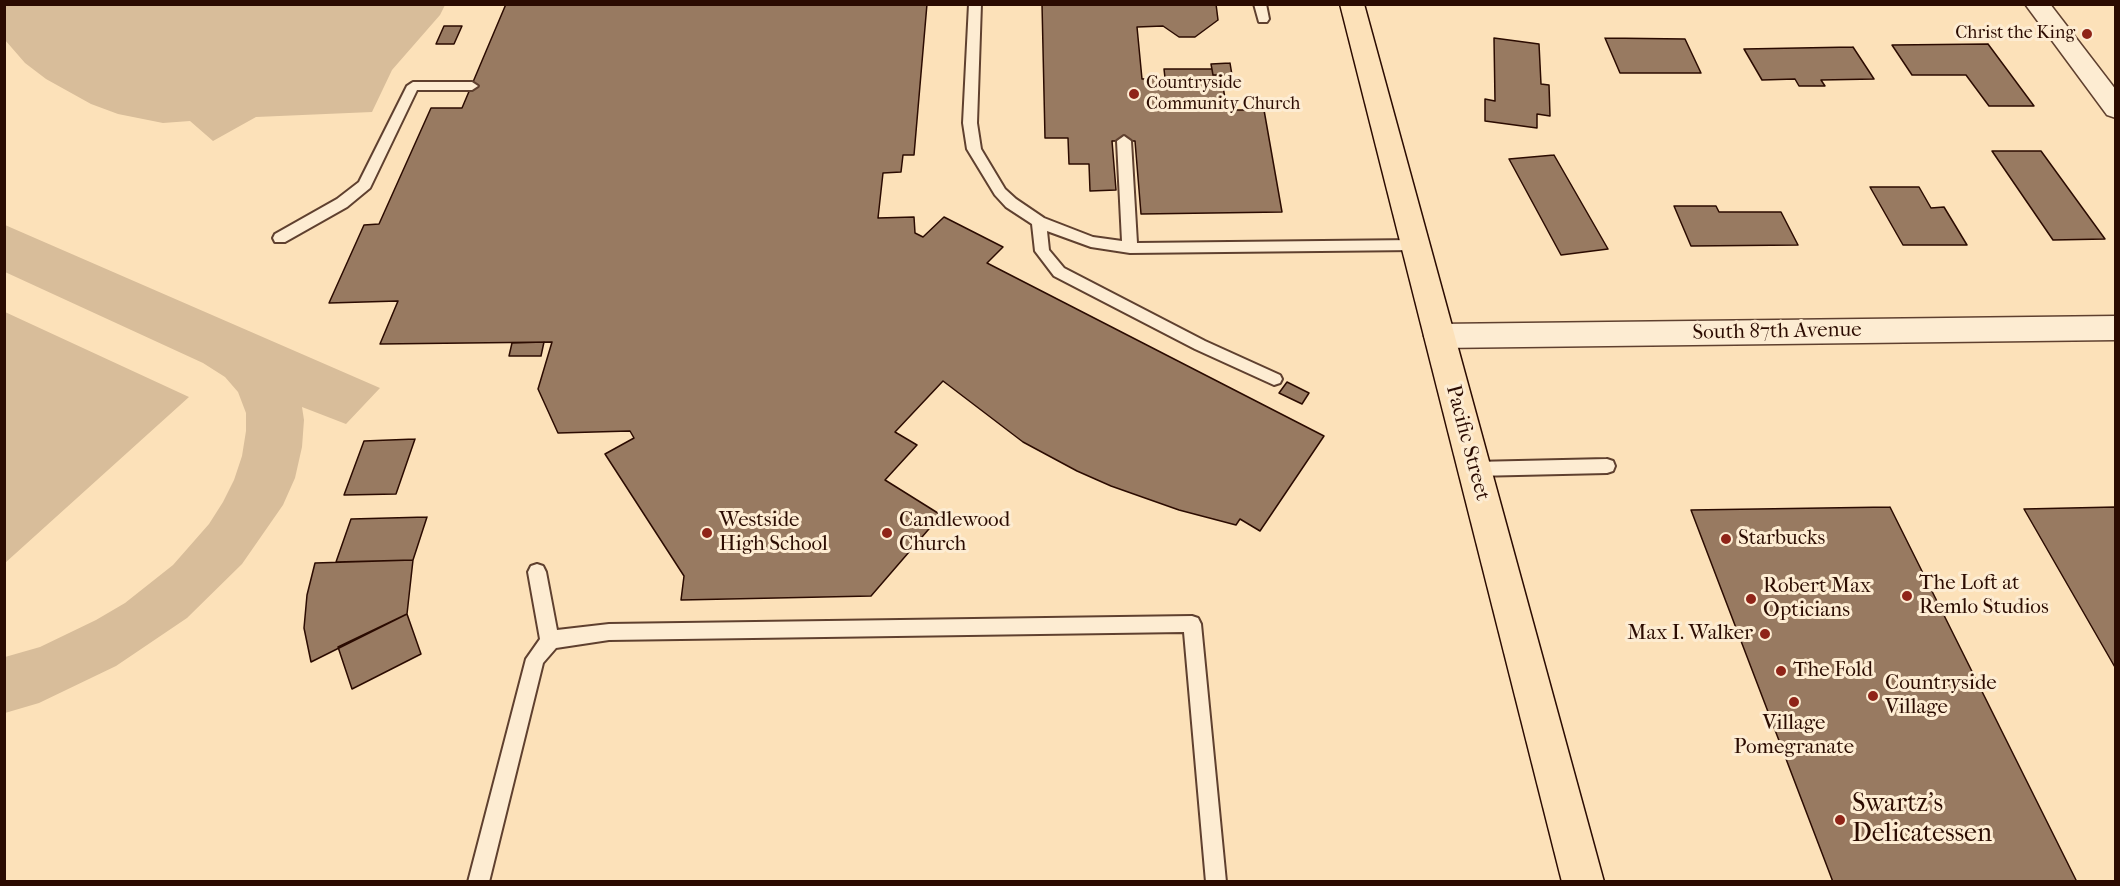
<!DOCTYPE html>
<html>
<head>
<meta charset="utf-8">
<style>
  body { margin:0 }
  #map { position:relative; width:2120px; height:886px; overflow:hidden; background:#fce1b9; font-family:"IM FELL French Canon",serif }
  canvas { display:block }
  .frame { position:absolute; inset:0; border:6px solid #2b0b01; pointer-events:none }
</style>
</head>
<body>
<div id="map">
<canvas width="2120" height="886"></canvas>
<div class="frame"></div>
</div>
<script>
const c = document.querySelector('canvas').getContext('2d');
c.lineJoin = 'round';
function paint(path, color) { c.fillStyle = color; c.fill(path, 'evenodd'); }
const poly = rows => new Path2D(rows.map(r => 'M' + r).join(''));
function trace(path, color, width, dash) { c.strokeStyle = color; c.lineWidth = width; c.lineCap = dash ? 'butt' : 'round'; c.setLineDash(dash || []); c.stroke(path); }
function label(font, color, halo, rows, align = 'center') {
  c.font = font + ' "IM FELL French Canon",serif'; c.lineWidth = 6; c.setLineDash([]); c.textBaseline = 'middle'; c.strokeStyle = halo; c.fillStyle = color; for (const [text, x, y, turn = 0] of rows) {
    c.save(); c.translate(x, y); c.rotate((+turn || 0) * Math.PI / 180); c.textAlign = isNaN(turn) ? turn : align; if (halo) c.strokeText(text, 0, 0); c.fillText(text, 0, 0); c.restore();
  }
}
const green = poly([
  [5,4,445,4,445,5,440,15,392,70,372,112,256,117,213,141,190,121,163,123,118,114,91,104,46,79,25,63,5,40],
  [5,225,380,388,346,424,302,407,304,420,302,447,295,478,283,505,242,564,187,618,116,666,39,703,5,713,5,657,40,647,96,620,125,603,173,565,209,524,223,502,234,480,242,456,246,431,246,413,238,392,225,377,203,363,5,272],
  [5,312,189,397,5,563]
]);
const building = poly([
  [506,4,927,4,914,155,903,155,901,172,883,173,878,218,914,217,915,233,923,237,944,217,1003,247,987,263,1324,436,1260,531,1240,519,1236,525,1179,510,1111,486,1077,471,1023,442,943,381,895,432,917,445,885,480,941,515,871,596,681,600,684,576,605,454,634,438,630,431,558,433,538,389,552,342,380,344,398,301,329,303,364,225,379,224,431,108,462,108,506,4],
  [1042,4,1216,4,1218,20,1195,37,1179,37,1163,26,1137,27,1142,79,1165,78,1164,69,1212,69,1213,75,1221,75,1227,110,1264,110,1282,212,1141,214,1135,141,1112,141,1116,190,1090,191,1089,164,1069,164,1068,138,1045,138,1042,4],
  [444,26,462,26,454,44,436,44,444,26],
  [1494,38,1539,44,1541,84,1549,85,1550,116,1537,114,1537,128,1485,121,1485,99,1495,101,1494,38],
  [1605,38,1685,39,1701,73,1620,73,1605,38],
  [1988,44,2034,106,1989,106,1966,75,1912,75,1892,45,1988,44],
  [1853,47,1874,79,1821,80,1825,86,1799,86,1795,79,1762,80,1744,49,1853,47],
  [1230,63,1232,75,1213,75,1211,64,1230,63],
  [1992,151,2041,151,2105,239,2053,240,1992,151],
  [1554,155,1608,249,1561,255,1509,159,1554,155],
  [1870,187,1919,187,1931,208,1944,207,1967,245,1903,245,1870,187],
  [1674,206,1716,206,1719,212,1781,212,1798,245,1691,246,1674,206],
  [544,342,541,356,509,356,512,343,544,342],
  [1287,382,1309,393,1302,404,1279,393,1287,382],
  [415,439,396,494,344,495,364,441,415,439],
  [1890,507,2077,882,1833,882,1691,510,1890,507],
  [2116,507,2116,669,2024,509,2116,507],
  [427,517,413,560,336,562,351,519,427,517],
  [413,560,407,614,311,662,304,628,307,595,315,563,413,560],
  [407,614,421,654,352,689,338,647,407,614]
]);
const service = poly([
  [969,4,981,4,977,123,981,149,1005,189,1016,199,1044,218,1093,237,1122,241,1117,141,1124,136,1131,141,1137,243,1415,240,1422,245,1415,250,1130,253,1091,247,1047,231,1049,250,1064,268,1205,341,1280,375,1282,379,1280,383,1274,385,1195,349,1054,276,1035,251,1032,224,1006,207,995,195,967,149,963,123,969,4],
  [1254,4,1266,4,1269,19,1267,22,1259,22,1254,4],
  [413,82,472,82,478,86,472,90,417,90,370,188,347,207,285,242,275,242,273,238,275,234,337,199,359,182,407,86,413,82],
  [1607,459,1613,461,1615,466,1613,471,1607,473,1474,476,1468,474,1466,469,1468,464,1474,462,1607,459],
  [537,564,543,566,546,572,557,630,609,624,1192,616,1198,618,1201,624,1226,882,1206,882,1184,632,609,640,556,648,543,663,489,882,468,882,526,659,540,639,528,572,531,566,537,564]
]);
const minor = poly([
  [2025,4,2050,4,2116,90,2116,118,2107,115,2025,4],
  [2116,316,2116,340,1439,348,1428,344,1424,336,1428,328,1439,324,2116,316]
]);
const primary = poly([
  [1340,4,1364,4,1604,882,1562,882,1340,4]
]);
const markers = [
  [2087,34,6,"#8f2418"],
  [1134,94,6,"#8f2418"],
  [707,533,6,"#8f2418"],
  [887,533,6,"#8f2418"],
  [1726,539,6,"#8f2418"],
  [1907,596,6,"#8f2418"],
  [1751,599,6,"#8f2418"],
  [1765,634,6,"#8f2418"],
  [1781,671,6,"#8f2418"],
  [1873,696,6,"#8f2418"],
  [1794,702,6,"#8f2418"],
  [1840,820,6,"#8f2418"]
];
const farPoinames = [
  ["Christ the King",2075,34],
  ["Countryside",1146,84,"left"],
  ["Community Church",1146,105,"left"]
];
const streetNames = [
  ["South 87th Avenue",1777,332,-1],
  ["Pacific Street",1467,443,75]
];
const poiNames = [
  ["Westside",719,521],
  ["High School",719,545],
  ["Candlewood",899,521],
  ["Church",899,545],
  ["Starbucks",1738,539],
  ["The Loft at",1919,584],
  ["Remlo Studios",1919,608],
  ["Robert Max",1763,587],
  ["Opticians",1763,611],
  ["Max I. Walker",1753,634,"right"],
  ["The Fold",1793,671],
  ["Countryside",1885,684],
  ["Village",1885,708],
  ["Village",1794,724,"center"],
  ["Pomegranate",1794,748,"center"]
];
const nearPoinames = [
  ["Swartz's",1852,805],
  ["Delicatessen",1852,835]
];
paint(green, '#d8bd9a');
paint(building, '#987a61');
trace(building, '#2b0b01', 1.5);
trace(service, '#5f402f', 4);
trace(minor, '#5f402f', 3);
trace(primary, '#2b0b01', 3);
paint(service, '#fdecd2');
paint(minor, '#fdecd2');
paint(primary, '#fce1b9');
for (const [x, y, r, color] of markers) { const dot = new Path2D(); dot.arc(x, y, r, 0, 2 * Math.PI); c.fillStyle = color; c.fill(dot); trace(dot, '#fdecd2', 2); }
label('18px', '#2b0b01', '#fdecd2', farPoinames, 'right');
label('21px', '#2b0b01', '#fdecd2', streetNames);
label('21px', '#2b0b01', '#fdecd2', poiNames, 'left');
label('26px', '#2b0b01', '#fdecd2', nearPoinames, 'left');
</script>
</body>
</html>
